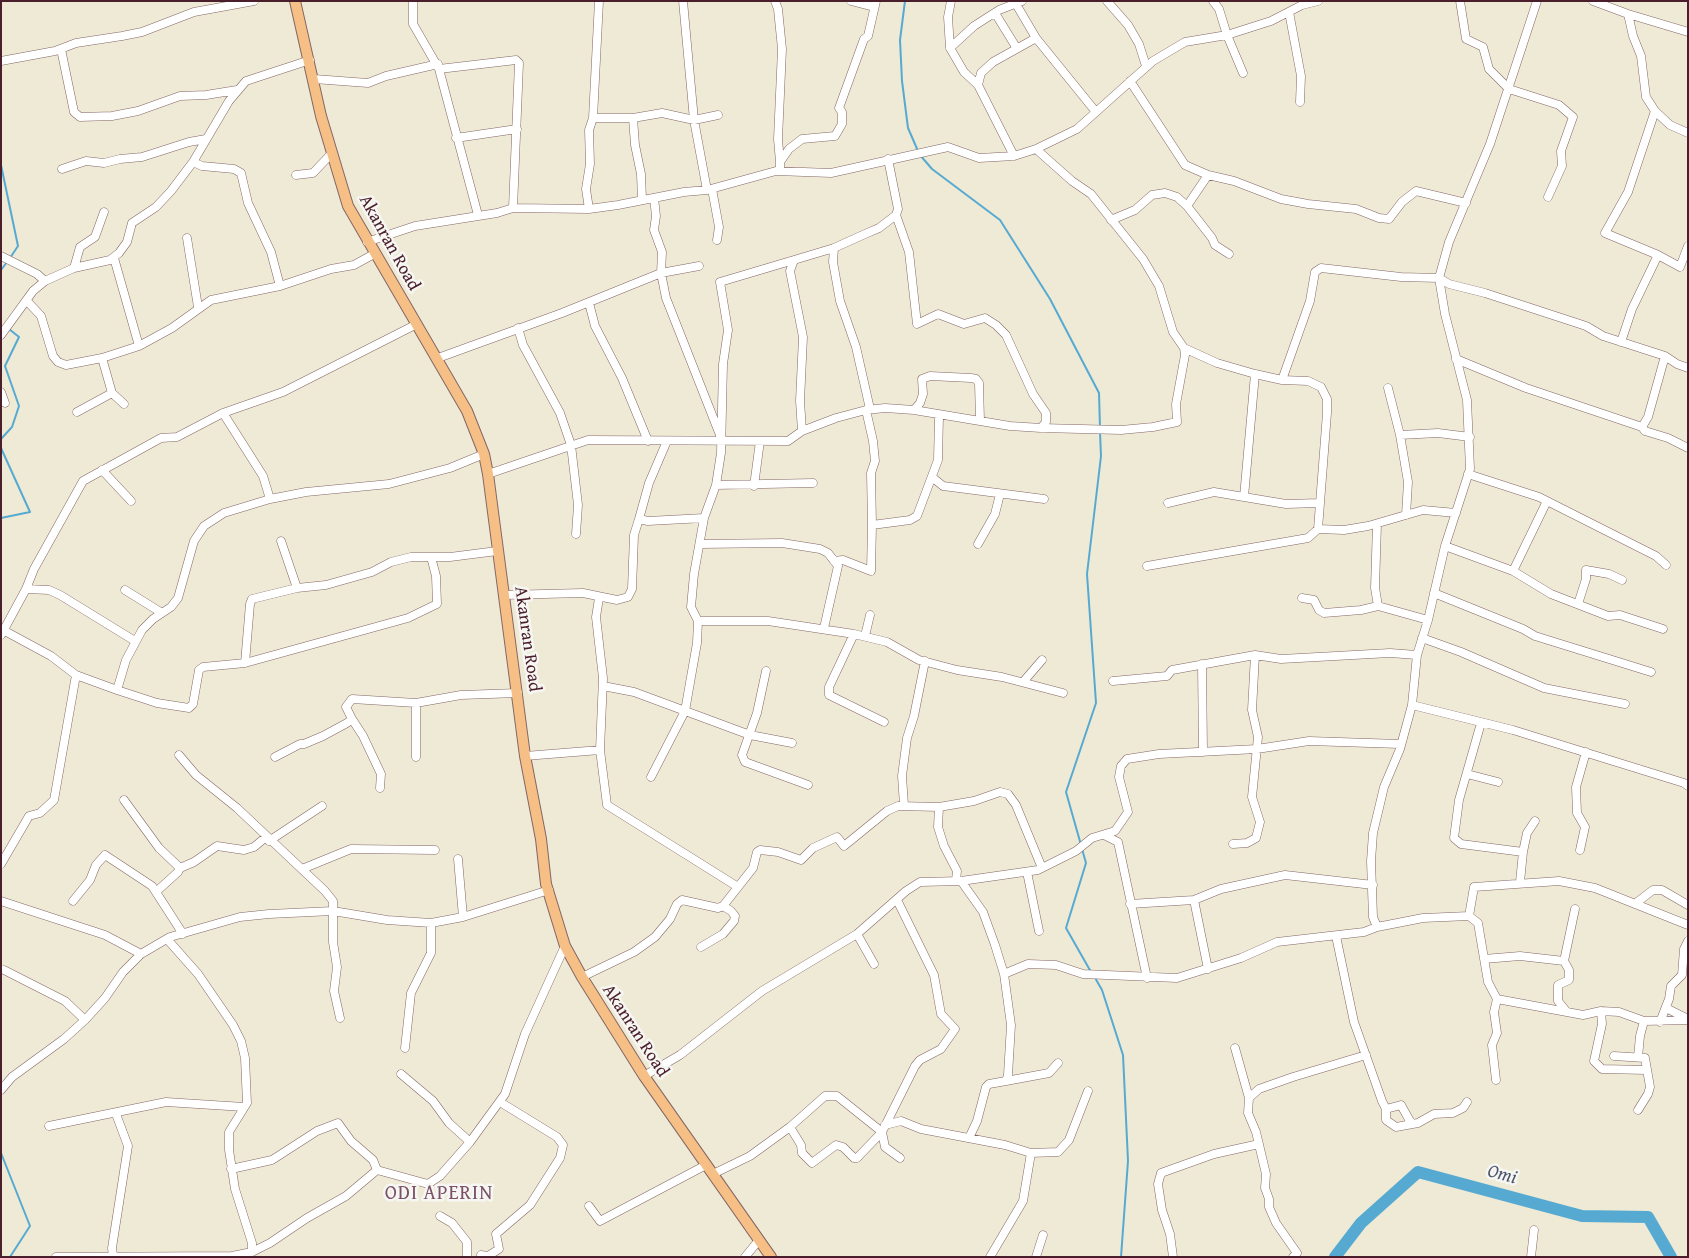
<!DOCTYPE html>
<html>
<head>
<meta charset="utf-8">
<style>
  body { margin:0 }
  #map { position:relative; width:1689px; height:1258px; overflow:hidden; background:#efead5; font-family:"Gentium Book Plus",serif }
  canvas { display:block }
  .frame { position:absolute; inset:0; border:2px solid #4a1f2b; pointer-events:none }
</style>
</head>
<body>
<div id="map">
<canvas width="1689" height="1258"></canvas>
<div class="frame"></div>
</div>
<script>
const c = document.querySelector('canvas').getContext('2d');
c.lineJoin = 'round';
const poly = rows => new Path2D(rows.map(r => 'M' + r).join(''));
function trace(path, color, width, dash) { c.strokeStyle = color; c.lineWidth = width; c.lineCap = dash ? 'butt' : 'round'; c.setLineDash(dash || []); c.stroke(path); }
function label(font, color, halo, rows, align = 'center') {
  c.font = font + ' "Gentium Book Plus",serif'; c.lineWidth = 5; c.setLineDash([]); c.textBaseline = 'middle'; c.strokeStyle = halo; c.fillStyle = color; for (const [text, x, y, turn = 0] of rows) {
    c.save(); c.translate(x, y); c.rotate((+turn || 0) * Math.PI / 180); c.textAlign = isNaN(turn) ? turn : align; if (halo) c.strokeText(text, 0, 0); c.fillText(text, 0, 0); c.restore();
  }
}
const stream = poly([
  [905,1,900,40,902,81,908,128,918,151],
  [920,155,932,169,1000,220,1050,299,1099,393,1100,428],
  [1,165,18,246,10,258],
  [1,270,7,262],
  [1,439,12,427,19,406,5,366,19,337,9,329],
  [1,448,30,512,1,518],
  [1081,845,1066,792,1096,703,1087,574,1101,456,1100,432],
  [1082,849,1086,863,1066,928,1091,972],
  [1094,976,1102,990,1123,1055,1128,1161,1121,1257],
  [1,1153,30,1226,10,1257]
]);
const river = poly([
  [1335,1257,1361,1223,1418,1172,1582,1216,1648,1217,1671,1257]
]);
const minor = poly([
  [413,1,413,24,439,69,478,215],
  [683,1,694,120,707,190],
  [775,1,778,9,782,49,778,139,780,162],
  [851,1,874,7],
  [951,1,948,17,950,48,964,72,978,85,1014,156],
  [1107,1,1128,25,1139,44,1146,66],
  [1213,1,1219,9,1227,35,1243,73],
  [1460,1,1466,39,1483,47,1489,69,1509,89,1559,105,1573,117,1561,151,1562,166,1548,197],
  [1593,1,1628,14,1633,36,1641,56,1646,97,1655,111,1670,125,1688,133],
  [1016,4,1036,38,1096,112],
  [1289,12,1301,76,1300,102],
  [995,13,1016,47],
  [1628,14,1688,32],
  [950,48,974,26,999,10,1022,1],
  [61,49,74,112,80,117,112,116,138,111,180,96,206,95,237,90],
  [1,61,55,51,76,43,122,36,142,32,194,12,254,1],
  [439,69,516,60,519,63,513,208],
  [314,79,368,83,386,76,438,64],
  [1130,81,1185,165,1208,175],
  [978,85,981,73,993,62,1036,38],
  [1655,111,1628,192,1605,233,1658,255,1680,267,1688,246],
  [593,118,633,118,662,113,694,120,718,115],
  [633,118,635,145,641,174,642,200],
  [456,138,517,129],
  [193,162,202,166,234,169,241,173,248,203,271,252,280,286],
  [62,169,86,161,104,163,120,159,142,157,189,142,206,139],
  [780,171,780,162,789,149,802,139,835,136,842,124,842,112,839,108,864,39,868,36,876,1],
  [296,175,313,173,332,153],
  [712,189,719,227,717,240],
  [654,198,656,216,654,230,662,252,661,273,666,298,720,435],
  [1187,206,1208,175,1234,181,1281,199,1308,204,1356,209,1379,218,1389,219,1402,202,1416,191,1466,203],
  [589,209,586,189,590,164,589,130,593,118,599,1],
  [896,215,909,252,917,324,938,314,964,324,985,318,996,325,1006,335,1033,394,1046,413,1046,422,1041,428],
  [1111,220,1135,210,1152,195,1165,193,1177,197,1187,206,1212,238,1215,245,1229,254],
  [187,238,198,307],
  [367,242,415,226,497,213,513,208,589,209,618,205,684,192,707,190,776,171,831,173,948,147,979,158,1014,156,1036,149,1077,129,1153,61,1185,42,1227,35,1271,21,1302,5,1318,1],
  [834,248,833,262,840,301,856,347,870,409],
  [1,256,37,274,45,281],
  [114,258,139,346],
  [74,268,80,247,95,237,104,212],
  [27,301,41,316,53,356,58,362,66,365,102,358,139,346,172,328,211,300,280,286,331,269,354,265,374,254],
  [589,303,595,326,622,378,648,441],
  [518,328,523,345,560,413,571,445,578,505,576,534],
  [1,335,33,291,45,281,74,268,110,260,119,253,127,242,132,223,156,207,171,191,193,162,229,101,246,81,310,60],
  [1621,342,1632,309,1658,255],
  [1184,348,1217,363,1255,374,1282,380,1308,381,1321,387,1327,399,1327,413,1318,529],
  [438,358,562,313,661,273,699,266],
  [1456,359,1526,388,1642,427,1645,431,1668,438,1688,448],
  [1255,374,1244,497,1286,504,1320,503],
  [1282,380,1310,301,1315,272,1321,268,1401,277,1439,278,1449,284,1485,293,1586,326,1603,336,1665,356,1677,364,1688,368],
  [1388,388,1400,435,1438,433,1470,437],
  [1,392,5,403],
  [112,393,124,404],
  [866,410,873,441,875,461,871,473,872,525],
  [914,410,920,403,923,394,922,379,930,376,971,378,976,379,979,383,980,421],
  [77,412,112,393,102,358],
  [223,413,263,476,270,499],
  [1642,427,1648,417,1665,356],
  [802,431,800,401,803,337,790,271,794,260,834,248,865,234,879,228,896,215,898,209,888,159],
  [1400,435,1408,482,1406,515],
  [102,470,131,501],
  [488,474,588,440,788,441,802,431,836,418,866,410,885,408,914,410,1010,426,1041,428,1121,430,1153,427,1177,422,1176,404,1185,355,1184,348,1173,332,1159,286,1143,259,1091,194,1072,181,1036,149],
  [1468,474,1539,497,1656,556,1666,565],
  [932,477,943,486,1044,499],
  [716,485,813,483],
  [754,486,760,441],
  [1168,503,1214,492,1244,497],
  [639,519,649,483,667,441],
  [1377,524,1375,588,1378,606],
  [281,541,297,588],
  [700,544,782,543,820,549,828,553,838,566,824,628],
  [978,544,995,514,1000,494],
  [1445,546,1513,571,1551,594,1608,616,1620,615,1663,629],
  [834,561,843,560,871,571,872,525,910,520,917,516,938,460,939,416],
  [1147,566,1308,538,1318,529,1344,530,1368,526,1423,510,1456,513],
  [1513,571,1547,501],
  [26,589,49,590,60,595,135,641],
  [125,590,162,613],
  [1434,593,1523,629,1535,636,1651,672],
  [504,595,583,593,617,600,628,597,632,589,634,535,639,519,648,521,704,518],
  [599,598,596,617,603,678,600,750,607,805,738,887],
  [1302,598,1314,600,1319,610,1324,613,1361,610,1378,606,1428,620],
  [1578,604,1586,579,1586,570,1609,574,1622,580],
  [698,621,768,621,854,634,887,642,919,660,957,670,1002,677,1063,693],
  [3,630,51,656,76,675,117,690,126,660,142,630,153,619,171,607,178,598,194,541,204,526,224,513,270,499,306,492,389,484,450,468,484,454],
  [854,634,829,687,829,695,884,722],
  [1,635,26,589,34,569,83,481,161,438,177,437,223,413,283,392,417,324],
  [865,636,870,615],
  [1422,638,1461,652,1544,688,1625,704],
  [245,663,250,604,252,599,297,588,326,585,372,572,391,562,411,557,450,557,497,551],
  [1202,664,1203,752],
  [766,671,757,713,742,755,745,762,808,785],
  [1113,681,1167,676,1172,670,1255,655,1281,659,1390,653,1417,655],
  [1023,682,1042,660],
  [603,686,634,692,750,735,792,743],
  [117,690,157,703,189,708,193,704,199,670,203,667,245,663,408,618,437,604,436,576,431,557],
  [1412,705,1513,730,1684,783,1688,786],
  [352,719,363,736,381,774,380,788],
  [1481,723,1459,800,1454,838,1461,844,1523,852,1520,882],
  [179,755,196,775,237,808,325,891,333,901,333,942,337,967,334,991,340,1018],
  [525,756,600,750],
  [275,757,300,744,304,744,323,736,347,723,352,719,346,707,352,699,416,703,461,695,518,693],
  [416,757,416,703],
  [1467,774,1498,782],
  [651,777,685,711,697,643,698,621,691,607,694,574,704,518,716,485,721,453,723,364,728,330,720,282,794,260],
  [124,800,159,848,180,868,178,872,157,891],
  [904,805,902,776,907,738,914,716,925,661],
  [939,807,938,827,944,846,957,871,956,880],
  [1104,835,1118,842,1147,978],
  [269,841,322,806],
  [1233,844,1247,843,1256,838,1260,822,1252,797,1258,737,1252,710,1255,655],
  [1580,850,1585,827,1577,813,1576,787,1586,752],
  [1523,852,1527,833,1535,821],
  [458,859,463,917],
  [1,864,29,816,40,813,54,800,76,675],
  [180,868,194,862,217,846,244,850,254,847,266,837],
  [302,869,351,849,435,850],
  [1027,872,1039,931],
  [961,881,983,912,995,945,1004,974,1011,1025,1008,1075,1006,1081,989,1084,986,1087,977,1121,969,1138],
  [897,900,934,975,941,1014,955,1029,941,1049,920,1060,915,1066,882,1132,885,1147,900,1158],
  [1194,900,1221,889,1285,875,1373,885],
  [1,901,105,935,141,954],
  [73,901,90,880,96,865,105,855,152,886,183,934],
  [1636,903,1653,890,1662,890,1688,905],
  [1130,904,1194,900,1208,969],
  [1469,916,1474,887,1559,881,1595,888,1688,925],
  [1377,927,1373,917,1371,861,1373,833,1384,787,1400,749,1412,705,1417,655,1428,620,1445,546,1470,469,1467,400,1445,314,1439,278,1449,242,1490,144,1537,1],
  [857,934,874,964],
  [1336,936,1354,1022,1382,1101,1386,1109,1401,1105,1411,1123],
  [167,939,198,974,233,1025,241,1041,245,1058,247,1103,229,1132,229,1150,235,1189,252,1243,252,1252],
  [701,947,723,934,734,921,735,916,731,911,723,906],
  [1484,959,1520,956,1564,961],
  [4,970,65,1001,85,1020],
  [1004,974,1028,964,1056,965,1083,974,1177,978,1241,958,1277,942,1364,932,1377,927,1423,918,1469,916,1478,923,1488,982,1497,999,1583,1015,1601,1011,1619,1012,1644,1021,1688,1020],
  [582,977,634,952,655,937,670,919,677,904,682,900,718,908,723,906,753,868,757,852,760,850,778,852,801,860,813,848,837,837,844,846,887,811,898,806,939,807,974,801,1000,792,1008,794,1016,805,1042,868],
  [1666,1008,1688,1019],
  [1566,1011,1558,1001,1558,985,1569,980,1569,970,1564,961,1575,909],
  [1601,1011,1602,1024,1594,1061,1602,1069,1646,1070],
  [1660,1022,1669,999,1671,986,1682,975,1684,949,1688,941],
  [405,1048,411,993,431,953,431,923],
  [1235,1048,1249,1098,1248,1113,1256,1132,1266,1174,1265,1188,1269,1199,1269,1207,1276,1223,1297,1253,1293,1257],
  [1614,1056,1645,1058,1650,1087,1648,1094,1638,1110],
  [1638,1057,1640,1036,1644,1021],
  [401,1074,433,1101,449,1123,470,1142],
  [644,1076,680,1055,762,991,857,934,906,891,920,882,961,881,1038,870,1076,851,1092,838,1115,831,1128,812,1119,777,1121,766,1127,759,1159,754,1257,749,1309,741,1400,744],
  [1496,1080,1492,1045,1497,1033,1494,1012,1497,999],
  [1006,1081,1049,1073,1058,1063],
  [1,1090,12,1077,64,1039,85,1020,105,998,123,972,141,954,170,937,240,917,269,914,333,911,387,920,431,923,463,917,549,890],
  [1249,1098,1259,1089,1293,1077,1366,1055],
  [1386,1109,1386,1120,1396,1127,1418,1123,1434,1114,1453,1113,1463,1108,1467,1102],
  [885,1125,901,1121,921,1129,1005,1145,1031,1153,1058,1152,1069,1140,1088,1091],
  [49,1126,166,1102,244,1107],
  [231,1169,272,1160,317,1131,338,1123,351,1141,373,1160,377,1170],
  [713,1174,750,1156,790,1127,825,1096,837,1096,882,1132,857,1158,854,1158,843,1147,836,1145,812,1163,802,1153,801,1145,790,1127],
  [589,1206,600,1221,706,1165],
  [440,1216,452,1223,467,1242,467,1257],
  [481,1255,488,1256,499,1249,496,1234,530,1205,560,1158,563,1145,557,1137,500,1102],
  [113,1256,112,1248,128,1146,116,1114],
  [56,1257,232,1256,252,1252,270,1243,307,1218,346,1196,377,1170,428,1184,440,1176,470,1142,505,1094,525,1034,565,946],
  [745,1257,759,1240],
  [990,1257,1023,1201,1031,1153],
  [1036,1257,1043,1235],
  [1173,1257,1170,1234,1162,1210,1158,1184,1161,1173,1214,1154,1259,1144],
  [1531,1257,1534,1230]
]);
const major = poly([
  [295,1,321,116,348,206,467,411,484,454,488,474,525,756,541,839,546,884,565,946,582,977,644,1076,771,1257]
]);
const streetNames = [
  ["Akanran Road",389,243,61],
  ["Akanran Road",527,639,82],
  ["Akanran Road",635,1031,57]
];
const waterNames = [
  ["Omi",1502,1175,15]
];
const quarterNames = [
  ["ODI APERIN",439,1194]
];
trace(stream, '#56aad2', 2);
trace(river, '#56aad2', 12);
trace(minor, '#846666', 9);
trace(major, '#846666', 12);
trace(minor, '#fff', 8);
trace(major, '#f5bf86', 10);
label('18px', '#4a1f2b', '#f6f6f2', streetNames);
label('italic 19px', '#4f576e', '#f6f6f2', waterNames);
c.letterSpacing = '1px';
label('20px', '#7c5269', '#f6f6f2', quarterNames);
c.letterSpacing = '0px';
</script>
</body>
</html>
